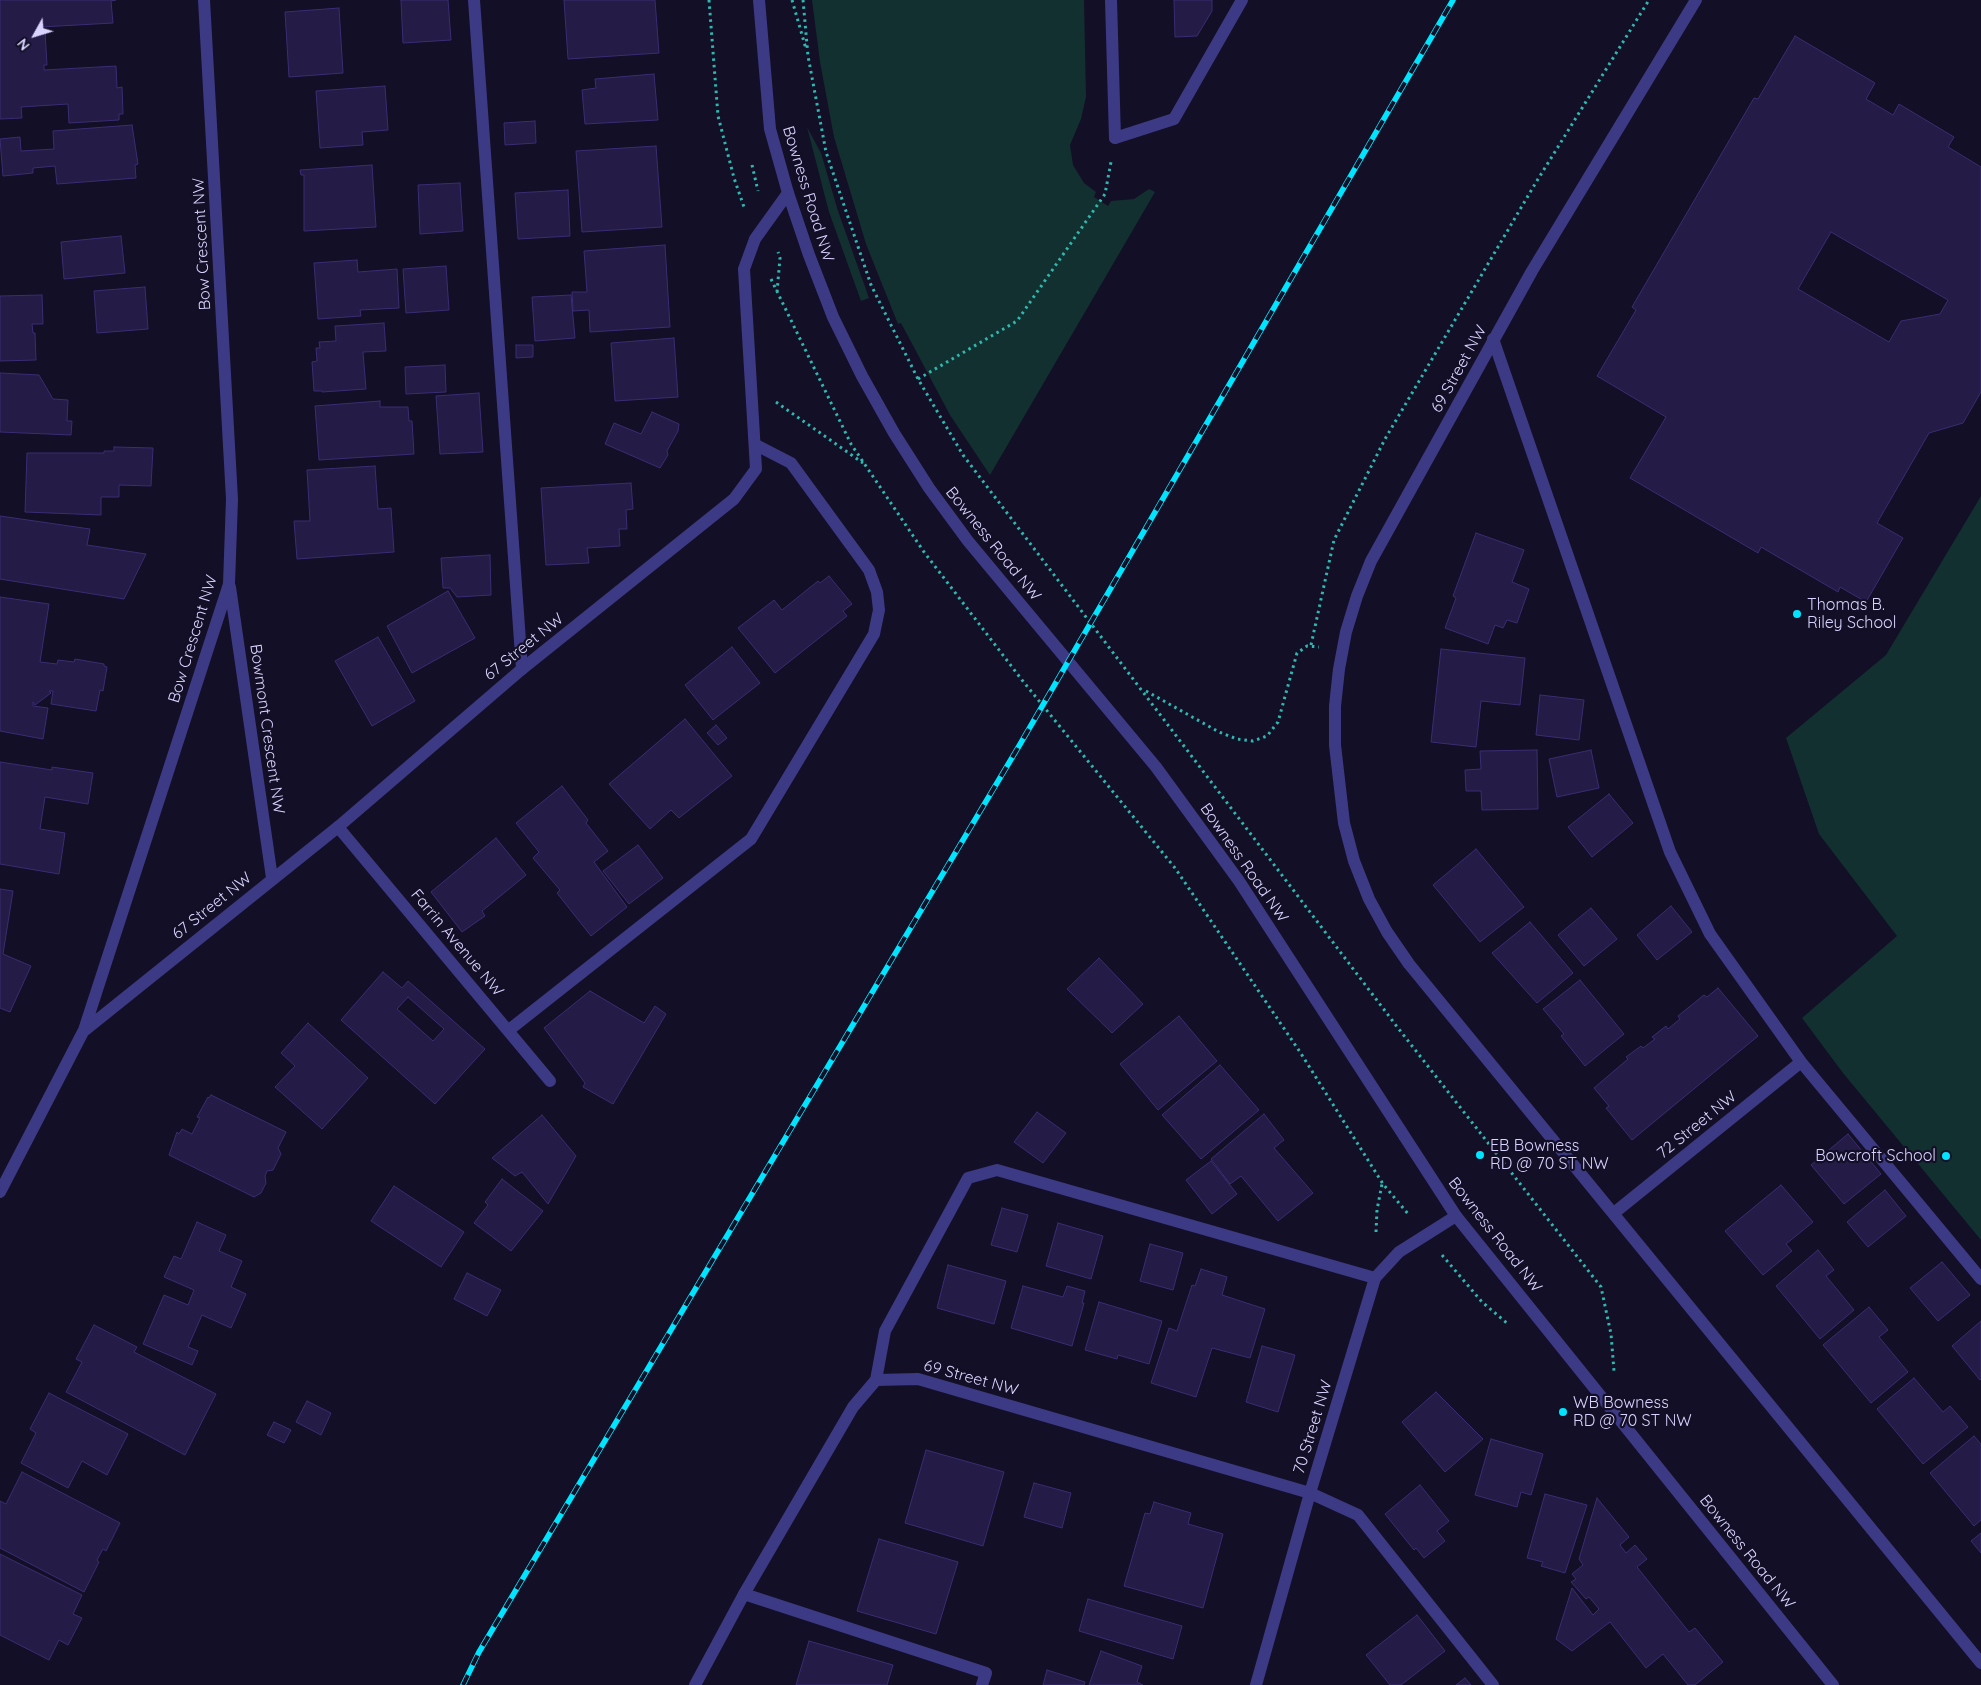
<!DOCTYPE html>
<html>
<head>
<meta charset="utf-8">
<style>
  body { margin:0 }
  #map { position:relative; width:1981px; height:1685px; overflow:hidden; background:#130f26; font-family:Quicksand,sans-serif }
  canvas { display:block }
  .north { position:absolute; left:10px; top:10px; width:50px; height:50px; -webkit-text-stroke:4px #130f26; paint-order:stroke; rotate:231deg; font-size:14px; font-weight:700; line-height:20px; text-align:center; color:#d9d4ff }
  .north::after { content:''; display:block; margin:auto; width:18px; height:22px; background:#d9d4ff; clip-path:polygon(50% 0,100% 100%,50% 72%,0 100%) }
</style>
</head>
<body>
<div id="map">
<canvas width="1981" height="1685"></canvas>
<div class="north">N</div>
</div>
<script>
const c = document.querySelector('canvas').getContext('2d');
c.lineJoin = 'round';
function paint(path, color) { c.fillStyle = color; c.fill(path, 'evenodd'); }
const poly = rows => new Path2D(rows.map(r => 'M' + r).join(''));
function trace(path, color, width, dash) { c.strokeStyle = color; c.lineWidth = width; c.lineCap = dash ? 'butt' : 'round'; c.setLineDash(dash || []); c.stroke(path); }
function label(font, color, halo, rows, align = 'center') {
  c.font = font + ' Quicksand,sans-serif'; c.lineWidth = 4.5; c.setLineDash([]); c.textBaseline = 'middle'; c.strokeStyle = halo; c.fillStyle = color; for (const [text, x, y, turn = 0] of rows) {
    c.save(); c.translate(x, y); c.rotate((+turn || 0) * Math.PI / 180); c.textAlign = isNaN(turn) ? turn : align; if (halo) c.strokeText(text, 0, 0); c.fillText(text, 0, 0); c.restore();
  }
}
const green = poly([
  [812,0,1084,0,1086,97,1081,119,1070,145,1073,165,1084,183,1096,192,1094,197,1108,206,1111,201,1134,199,1149,189,1155,192,990,475,950,415,901,323,898,324,866,244,834,137,820,62],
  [807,127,821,153,838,211,869,298,861,301,829,212],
  [1981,496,1981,1240,1843,1073,1802,1018,1897,936,1819,834,1786,738,1886,655]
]);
const building = poly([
  [0,0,116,0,111,1,113,23,41,27,42,31,45,31,47,65,44,65,44,70,116,66,117,88,122,87,123,114,119,114,119,120,69,123,68,104,21,107,22,118,0,119,0,0],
  [401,0,448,0,451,40,403,43,401,0],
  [564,0,655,0,659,53,568,59,564,0],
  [1174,0,1212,0,1212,11,1197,36,1175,37,1174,0],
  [339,8,343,73,289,77,285,12,339,8],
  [1795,36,1875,83,1866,99,1893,115,1899,104,1954,137,1948,147,1981,167,1981,392,1963,423,1929,433,1877,523,1903,538,1866,602,1840,587,1838,592,1761,547,1758,553,1630,478,1666,417,1597,376,1636,310,1632,307,1754,98,1758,99,1795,36],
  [1831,232,1948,300,1940,314,1901,321,1889,342,1798,289,1831,232],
  [654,74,658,120,585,124,582,90,596,88,595,79,654,74],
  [385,86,388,130,362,132,363,145,320,148,316,91,385,86],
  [535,121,536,143,505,145,504,123,535,121],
  [132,125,138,164,135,165,136,178,57,184,55,166,33,168,33,173,3,176,0,139,20,137,21,151,54,149,53,131,132,125],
  [656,146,662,227,582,232,576,151,656,146],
  [372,165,376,227,304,231,304,175,301,175,300,170,372,165],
  [460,183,463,231,420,234,418,185,460,183],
  [568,190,570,236,518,239,515,193,568,190],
  [121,236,125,273,64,279,61,242,121,236],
  [665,245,670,327,590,332,589,310,573,311,572,292,587,292,584,251,665,245],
  [357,260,358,272,397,269,399,308,360,310,361,316,318,319,314,263,357,260],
  [446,266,449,310,406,313,403,269,446,266],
  [145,287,148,329,97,333,94,291,145,287],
  [42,295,43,324,32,324,33,333,35,333,36,360,0,361,0,296,42,295],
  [571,295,575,338,535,341,532,297,571,295],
  [384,323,386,351,363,352,366,389,322,392,322,391,314,391,312,362,317,361,316,348,320,348,319,342,336,341,335,326,384,323],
  [674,338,678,397,615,401,611,343,674,338],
  [516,345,533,345,533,357,516,358,516,345],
  [445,365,446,392,406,394,405,367,445,365],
  [0,373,39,375,53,399,68,400,67,421,72,421,71,435,0,432,0,373],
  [479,393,483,452,440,454,436,396,479,393],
  [380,401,380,407,408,407,409,421,412,421,414,454,319,460,315,406,380,401],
  [652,412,679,424,678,431,667,451,668,455,660,468,605,444,614,423,641,434,652,412],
  [114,447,153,448,151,486,119,485,119,497,101,497,101,515,25,512,27,453,104,453,104,451,114,451,114,447],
  [375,466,378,509,391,508,394,552,297,559,294,521,310,521,307,470,375,466],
  [631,483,633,509,626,510,627,529,619,529,620,546,587,548,589,563,546,565,541,488,631,483],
  [0,516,90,529,87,545,146,554,124,599,0,579,0,516],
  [1476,533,1524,550,1512,582,1529,589,1517,623,1507,620,1503,628,1495,625,1488,644,1445,628,1456,598,1453,596,1476,533],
  [490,555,491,595,457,597,450,588,443,588,441,558,490,555],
  [829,576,852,604,843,611,847,616,775,673,738,628,774,600,782,610,818,581,820,583,829,576],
  [448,591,475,638,412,673,387,626,448,591],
  [0,597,49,604,40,662,57,664,58,660,74,662,75,659,104,664,104,666,107,667,103,691,100,690,96,711,51,704,53,691,49,691,51,693,35,705,33,702,33,706,48,708,43,739,0,731,0,597],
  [378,637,415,701,372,726,335,661,378,637],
  [732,647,760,683,713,720,685,685,732,647],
  [1441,649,1525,658,1520,705,1481,701,1476,747,1431,742,1441,649],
  [1540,695,1584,700,1579,740,1536,735,1540,695],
  [685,719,732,776,679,818,671,810,650,829,609,784,685,719],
  [716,725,727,738,718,745,707,733,716,725],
  [1537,750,1538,809,1482,810,1481,791,1466,791,1465,770,1481,769,1480,751,1537,750],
  [1591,750,1599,788,1557,797,1549,759,1591,750],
  [0,762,52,770,52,767,93,773,88,804,45,797,40,829,65,833,59,874,0,864,0,762],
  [562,786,588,820,586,823,608,851,594,862,627,907,591,936,557,893,560,890,533,858,539,852,516,823,562,786],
  [1609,794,1633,823,1592,857,1568,827,1609,794],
  [496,838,526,875,482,911,485,916,462,932,431,892,496,838],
  [638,845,663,878,629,904,603,871,638,845],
  [1476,849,1524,907,1480,942,1433,885,1476,849],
  [0,889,13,891,3,954,31,966,10,1012,0,1008,0,889],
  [1671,906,1692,932,1657,960,1637,935,1671,906],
  [1591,908,1617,939,1584,966,1558,935,1591,908],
  [1530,922,1573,973,1537,1003,1492,953,1530,922],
  [1099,958,1143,1004,1112,1033,1067,989,1099,958],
  [383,972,402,988,408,981,485,1049,435,1104,341,1020,383,972],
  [408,997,444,1029,433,1041,397,1009,408,997],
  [1580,980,1624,1034,1585,1066,1561,1036,1564,1034,1543,1009,1580,980],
  [1718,988,1758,1036,1632,1140,1606,1108,1609,1106,1594,1088,1628,1059,1626,1057,1641,1046,1643,1048,1655,1039,1652,1037,1666,1026,1668,1029,1680,1019,1678,1016,1704,995,1707,997,1718,988],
  [590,991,644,1023,655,1006,666,1014,613,1104,583,1087,585,1083,544,1028,590,991],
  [1179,1016,1217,1061,1158,1110,1120,1064,1179,1016],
  [308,1023,368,1078,322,1129,275,1087,295,1066,281,1053,308,1023],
  [1220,1065,1259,1110,1201,1159,1162,1115,1220,1065],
  [211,1095,286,1132,278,1148,281,1154,273,1170,267,1171,265,1176,266,1183,261,1193,254,1197,169,1155,177,1132,179,1134,182,1129,192,1134,200,1118,197,1117,208,1097,209,1098,211,1095],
  [1037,1112,1066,1133,1043,1163,1014,1142,1037,1112],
  [1264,1114,1284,1140,1274,1148,1313,1193,1278,1221,1241,1176,1230,1184,1211,1159,1264,1114],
  [542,1115,576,1156,548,1204,522,1172,515,1176,492,1158,542,1115],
  [1848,1134,1881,1174,1844,1204,1811,1165,1848,1134],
  [1211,1161,1237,1194,1212,1214,1186,1180,1211,1161],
  [502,1179,543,1211,511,1251,474,1223,488,1205,485,1202,502,1179],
  [1781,1185,1813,1222,1786,1244,1792,1251,1763,1275,1725,1231,1781,1185],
  [394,1186,464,1232,441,1267,371,1221,394,1186],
  [1885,1190,1906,1216,1868,1247,1847,1222,1885,1190],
  [1002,1208,1028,1215,1017,1252,991,1245,1002,1208],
  [197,1222,226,1235,219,1251,242,1261,231,1287,246,1294,231,1328,202,1315,188,1347,198,1351,192,1365,143,1344,164,1295,188,1305,194,1290,164,1277,174,1256,181,1259,197,1222],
  [1058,1223,1103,1236,1091,1279,1046,1266,1058,1223],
  [1150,1244,1183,1253,1173,1290,1140,1281,1150,1244],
  [1818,1250,1834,1270,1826,1276,1854,1310,1820,1339,1776,1286,1818,1250],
  [1942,1262,1970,1295,1938,1321,1910,1288,1942,1262],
  [948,1265,1006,1281,994,1324,937,1308,948,1265],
  [1201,1269,1227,1277,1222,1295,1265,1309,1250,1358,1212,1348,1196,1397,1151,1383,1169,1328,1177,1331,1192,1285,1195,1286,1201,1269],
  [467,1273,501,1290,487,1316,454,1299,467,1273],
  [1023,1286,1063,1297,1067,1286,1085,1291,1082,1303,1084,1303,1072,1346,1011,1328,1023,1286],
  [1099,1302,1162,1321,1149,1364,1118,1355,1117,1359,1085,1350,1099,1302],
  [1869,1307,1888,1330,1879,1337,1908,1372,1871,1403,1823,1345,1869,1307],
  [1981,1321,1981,1379,1980,1380,1952,1346,1981,1321],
  [94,1325,137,1347,134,1352,216,1394,185,1455,66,1392,82,1362,76,1359,94,1325],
  [1262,1346,1295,1355,1278,1412,1246,1402,1262,1346],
  [1914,1378,1943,1412,1950,1406,1968,1427,1923,1464,1877,1409,1914,1378],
  [1436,1392,1483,1439,1445,1472,1402,1422,1436,1392],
  [49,1393,128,1434,107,1475,82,1461,68,1488,21,1463,36,1433,30,1429,49,1393],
  [307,1401,331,1413,321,1435,296,1422,307,1401],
  [274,1422,291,1430,284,1443,267,1435,274,1422],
  [1974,1436,1981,1444,1981,1520,1974,1526,1930,1473,1974,1436],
  [1491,1439,1543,1454,1531,1495,1521,1492,1517,1507,1475,1495,1491,1439],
  [926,1450,1004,1472,983,1546,905,1523,926,1450],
  [22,1472,120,1523,106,1551,103,1549,97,1560,99,1562,84,1592,0,1548,0,1501,6,1504,22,1472],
  [1034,1483,1071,1493,1062,1528,1024,1517,1034,1483],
  [1420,1485,1449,1521,1437,1531,1445,1541,1424,1558,1416,1548,1414,1550,1385,1514,1420,1485],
  [1545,1494,1587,1505,1565,1573,1541,1566,1543,1562,1527,1558,1545,1494],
  [1597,1498,1629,1537,1620,1545,1626,1553,1635,1545,1647,1559,1637,1567,1689,1632,1695,1628,1723,1662,1695,1685,1688,1685,1663,1654,1646,1668,1610,1622,1572,1651,1556,1639,1572,1588,1593,1615,1599,1609,1589,1597,1586,1599,1571,1582,1576,1579,1572,1574,1583,1565,1579,1559,1597,1498],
  [1154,1502,1191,1513,1188,1524,1223,1534,1203,1608,1124,1586,1145,1513,1150,1514,1154,1502],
  [1981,1533,1981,1553,1971,1541,1981,1533],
  [879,1539,958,1562,936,1634,857,1611,879,1539],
  [0,1554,82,1595,73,1614,82,1618,68,1645,59,1640,49,1660,0,1635,0,1554],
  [1088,1599,1182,1626,1173,1659,1079,1631,1088,1599],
  [1417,1615,1445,1651,1401,1685,1390,1685,1366,1655,1417,1615],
  [809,1641,893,1665,887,1685,796,1685,809,1641],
  [1101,1651,1142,1666,1137,1682,1143,1685,1089,1685,1101,1651],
  [1047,1670,1085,1682,1084,1685,1043,1685,1047,1670],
  [1465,1678,1471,1685,1456,1685,1465,1678]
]);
const path = poly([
  [709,0,718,116,734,178,745,210],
  [792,0,806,49],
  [803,0,808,56,826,152,871,285,918,379,963,455,1398,1028,1601,1287,1611,1334,1614,1371],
  [752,165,758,191],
  [771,279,851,444,924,552,1022,680,1175,868,1300,1052,1383,1184,1409,1215],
  [777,292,780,258,778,252],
  [918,379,1017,321,1105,194,1111,162],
  [776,402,863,463],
  [1311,645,1334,540,1385,439,1535,184,1649,0],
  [1146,691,1219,732,1237,739,1253,741,1267,736,1278,722,1297,653,1307,646,1319,647],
  [1376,1232,1377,1210,1382,1184],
  [1442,1255,1482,1302,1508,1324]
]);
const service = poly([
  [474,0,522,669],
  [1115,138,1174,119,1242,0],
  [1493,339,1670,852,1710,934,1801,1062,1981,1279],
  [338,827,550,1081],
  [509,1030,751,839,874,634,879,610,877,592,869,570,791,463,756,445],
  [1614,1213,1801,1062],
  [876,1380,885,1331,968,1178,997,1170,1375,1278],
  [1310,1493,1358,1515,1493,1685],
  [744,1594,986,1673,982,1685]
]);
const minor = poly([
  [1111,0,1115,138],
  [1696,0,1532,271,1371,561,1357,596,1346,632,1339,669,1335,706,1335,745,1344,823,1354,861,1369,899,1387,932,1409,964,1981,1663],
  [230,587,272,878],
  [85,1030,338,827,522,669,734,499,756,469,744,269,755,239,788,193],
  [0,1192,84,1030,229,584,232,499,204,0],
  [695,1685,744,1594,853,1407,876,1380,918,1379,1310,1493],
  [1256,1685,1310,1493,1375,1278,1399,1252,1456,1216]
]);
const tertiary = poly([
  [759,0,770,129,788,193,809,255,833,317,862,376,894,433,929,488,968,541,1156,767,1239,881,1456,1216,1833,1685]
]);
const rail = poly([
  [463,1685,479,1652,1019,746,1453,0]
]);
const markers = [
  [1797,614,5,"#00e5ff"],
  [1480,1155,5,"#00e5ff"],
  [1946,1156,5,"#00e5ff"],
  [1563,1412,5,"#00e5ff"]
];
const streetNames = [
  ["Bowness Road NW",808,194,73],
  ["Bow Crescent NW",202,244,-93],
  ["69 Street NW",1459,369,-61],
  ["Bowness Road NW",993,544,51],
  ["Bow Crescent NW",193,639,-73],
  ["67 Street NW",524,647,-39],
  ["Bowmont Crescent NW",267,729,82],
  ["Bowness Road NW",1244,863,55],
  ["67 Street NW",212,906,-39],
  ["Farrin Avenue NW",457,943,50],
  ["72 Street NW",1697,1125,-39],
  ["Bowness Road NW",1495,1235,52],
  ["69 Street NW",971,1378,15],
  ["70 Street NW",1313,1427,-73],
  ["Bowness Road NW",1747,1552,51]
];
const poiNames = [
  ["Thomas B.",1807,605],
  ["Riley School",1807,623],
  ["EB Bowness",1490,1146],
  ["RD @ 70 ST NW",1490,1164],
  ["Bowcroft School",1936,1156,"right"],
  ["WB Bowness",1573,1403],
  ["RD @ 70 ST NW",1573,1421]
];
paint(green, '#12302f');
paint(building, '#241b47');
trace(building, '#3b2d73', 1);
trace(path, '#2fb8b0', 3, [2.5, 4]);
trace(service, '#3d3a85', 12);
trace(minor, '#3d3a85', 12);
trace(tertiary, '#3d3a85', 12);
trace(rail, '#00e5ff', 5.5);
trace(rail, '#130f26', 4, [11]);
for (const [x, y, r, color] of markers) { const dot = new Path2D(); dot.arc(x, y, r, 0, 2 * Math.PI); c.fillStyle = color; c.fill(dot); trace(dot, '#130f26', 2); }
label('16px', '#d9d4ff', '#130f26', streetNames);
label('16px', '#d9d4ff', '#130f26', poiNames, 'left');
</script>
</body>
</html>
